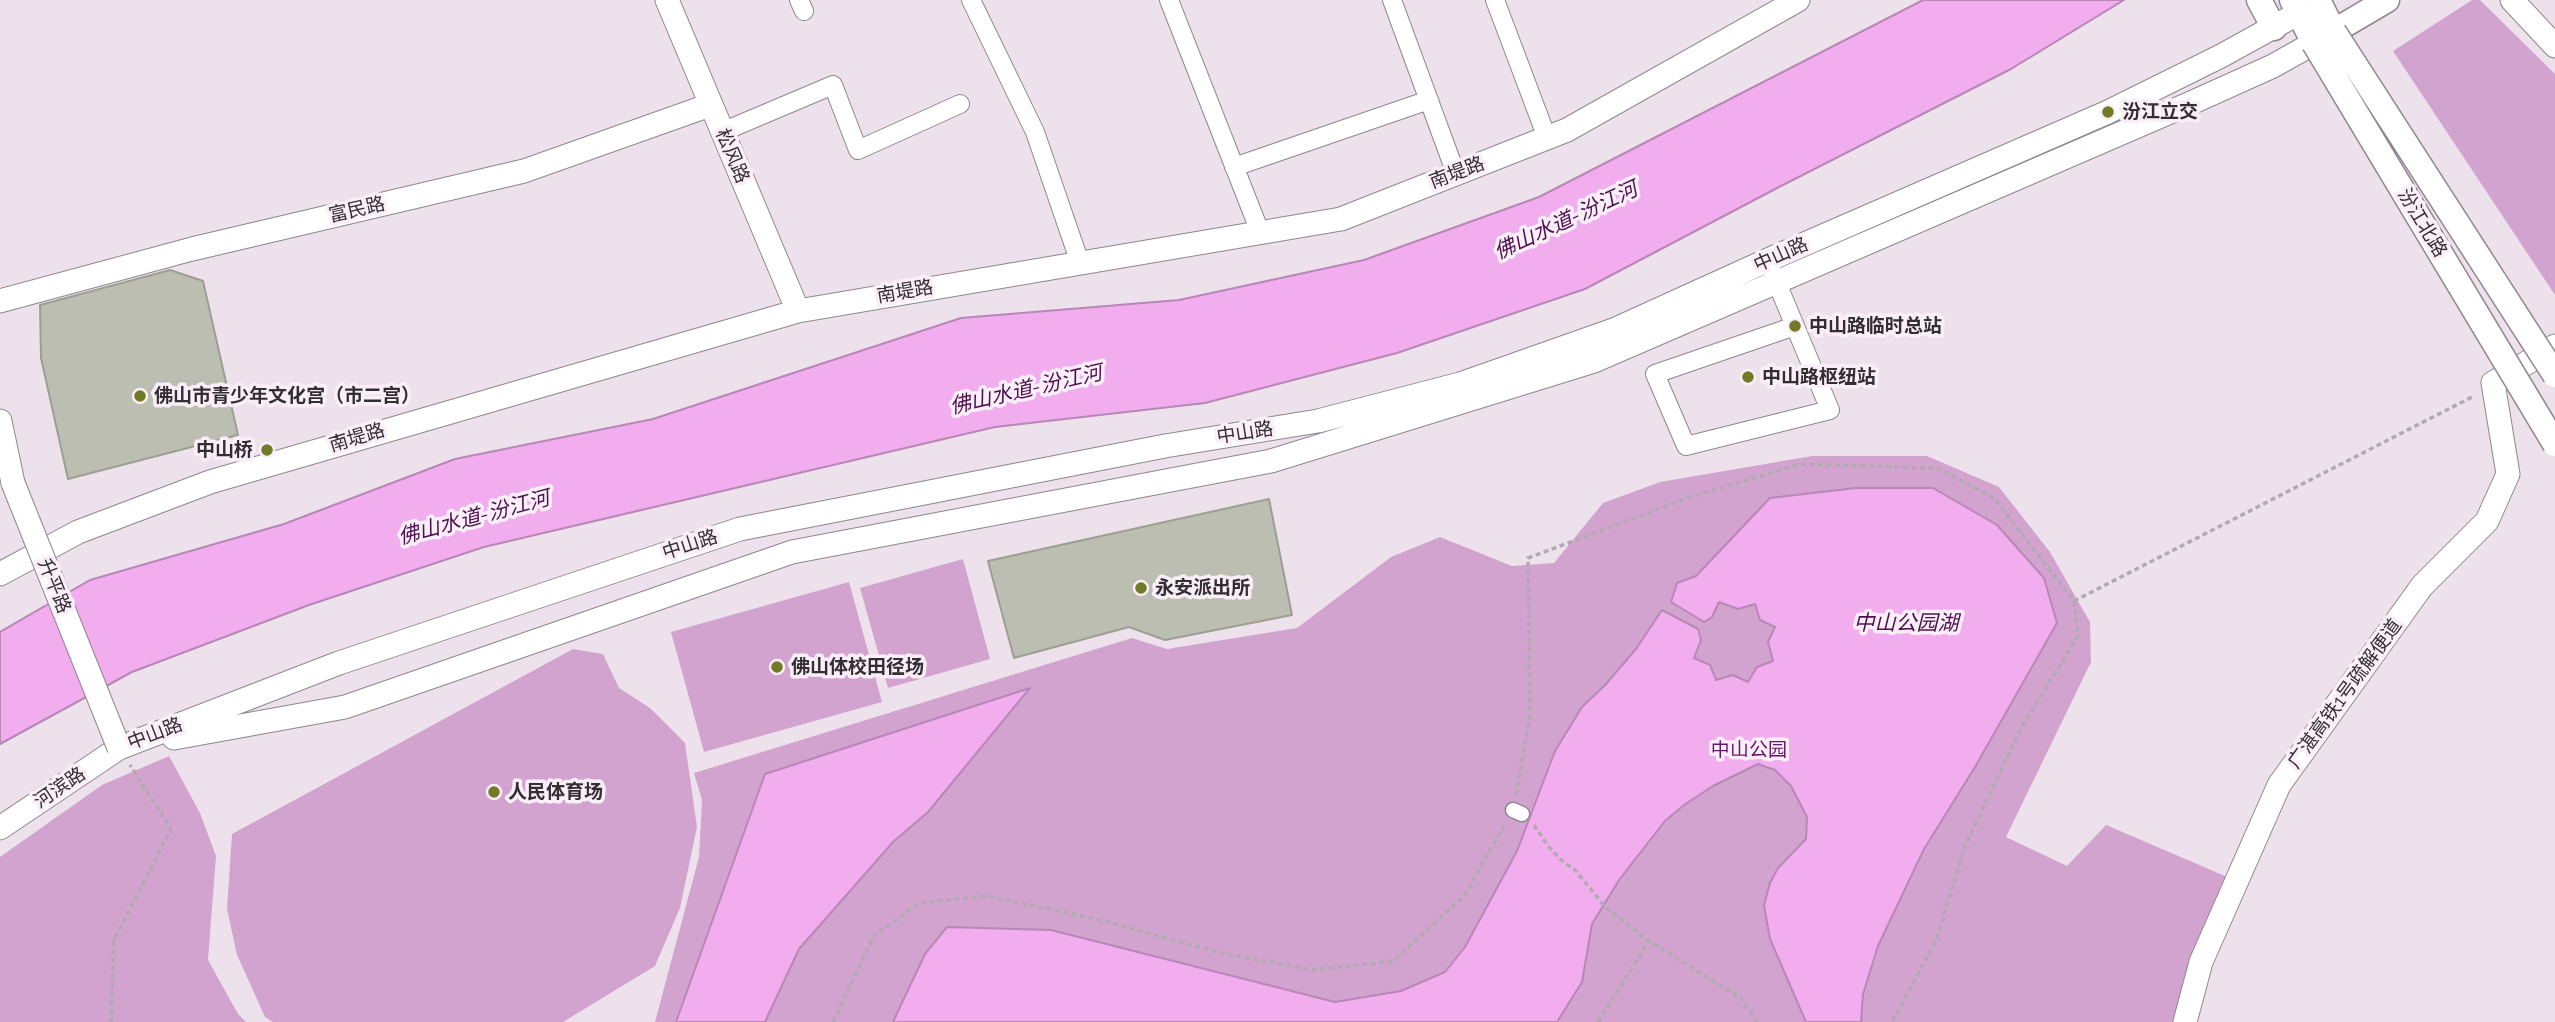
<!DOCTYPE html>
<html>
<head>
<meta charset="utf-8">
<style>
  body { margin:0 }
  canvas { display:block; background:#ede2ec }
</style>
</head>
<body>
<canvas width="2555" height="1022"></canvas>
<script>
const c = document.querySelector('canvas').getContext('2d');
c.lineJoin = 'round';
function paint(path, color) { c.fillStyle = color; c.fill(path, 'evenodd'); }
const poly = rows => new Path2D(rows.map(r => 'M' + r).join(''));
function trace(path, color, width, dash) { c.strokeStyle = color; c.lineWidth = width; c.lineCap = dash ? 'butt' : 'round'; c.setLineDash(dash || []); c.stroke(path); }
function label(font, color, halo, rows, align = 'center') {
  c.font = font + ' Raleway,"Noto Sans SC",sans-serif'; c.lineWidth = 7; c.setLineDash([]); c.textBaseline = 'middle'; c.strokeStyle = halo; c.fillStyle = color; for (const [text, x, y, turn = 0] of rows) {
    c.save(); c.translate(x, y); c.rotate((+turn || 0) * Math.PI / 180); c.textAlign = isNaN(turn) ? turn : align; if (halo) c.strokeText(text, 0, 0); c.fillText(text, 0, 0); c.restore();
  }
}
const green = poly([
  [2472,0,2480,0,2555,74,2555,295,2393,51],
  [1812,456,1927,456,1999,487,2050,552,2090,622,2091,662,2006,837,2067,866,2106,825,2232,879,2190,959,2176,1022,655,1022,699,857,702,800,694,773,1132,638,1167,649,1297,628,1391,557,1440,537,1512,566,1554,563,1603,503,1660,482],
  [963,559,990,659,888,688,860,588],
  [849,582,882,702,704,752,671,632],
  [573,649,603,654,619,688,650,708,685,743,697,827,680,908,655,966,563,1022,273,1022,265,1017,237,955,227,909,232,834],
  [169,756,200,813,216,856,208,960,238,1014,246,1022,0,1022,0,857,102,785]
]);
const water = poly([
  [1923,0,2124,0,2011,69,1781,186,1585,289,1397,353,1205,403,995,427,484,547,309,605,132,672,0,744,0,632,90,580,284,524,455,459,653,419,961,318,1179,300,1364,260,1539,197,1923,0],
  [1856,488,1933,488,1997,525,2044,578,2057,623,1975,767,1924,849,1878,946,1863,994,1861,1022,1806,1022,1770,939,1764,905,1770,883,1778,868,1806,839,1807,817,1791,786,1775,770,1758,764,1713,786,1684,805,1665,821,1619,880,1592,924,1582,982,1557,1022,893,1022,925,954,947,927,1051,930,1335,1002,1401,991,1445,972,1465,947,1517,851,1555,751,1582,707,1605,685,1636,649,1662,610,1698,629,1701,640,1694,658,1710,665,1716,680,1733,675,1748,682,1757,667,1773,661,1768,642,1775,627,1760,620,1755,604,1738,609,1719,602,1712,617,1704,622,1671,602,1677,583,1696,576,1770,498,1856,488],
  [1030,688,928,812,893,842,799,949,765,1022,676,1022,765,774,1030,688]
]);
const building = poly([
  [170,270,203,281,238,435,68,479,41,358,40,305,170,270],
  [1269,499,1292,615,1165,640,1129,627,1014,658,988,561,1269,499]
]);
const path = poly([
  [2074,601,2474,396],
  [1516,795,1530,716,1528,558,1687,498,1800,464,1937,468,1994,498,2074,601,2078,636,2021,728,1965,846,1936,941,1892,1022],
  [1534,825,1548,846,1560,859,1576,871,1606,908,1649,941,1741,998,1757,1022],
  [111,1022,114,940,171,829,130,765],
  [833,1022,874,936,919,903,988,896,1097,919,1217,952,1312,970,1393,961,1464,896,1506,822],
  [1598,1022,1649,941]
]);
const pedestrian = poly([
  [1513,810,1522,814]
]);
const minor = poly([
  [799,0,804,11],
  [971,0,1035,132,1080,263],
  [1169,0,1260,232],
  [1392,0,1456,174],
  [1495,0,1547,138],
  [722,132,833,85,858,150,960,104],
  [1234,167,1429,100],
  [1772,271,1830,410,1686,446,1655,374,1795,326]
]);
const tertiary = poly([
  [667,0,798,311],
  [2512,0,2555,46],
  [0,301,192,249,524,171,710,105],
  [0,421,13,483],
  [0,574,78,532,210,482,798,311,1341,219,1567,130,1798,0],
  [174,738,345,707,792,552,1271,461,1594,361,2191,103,2273,66,2314,43],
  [0,828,119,748,339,663,740,529,1165,446,1318,421,1460,384,1616,329,1768,260,2108,112,2221,56,2299,13,2313,21],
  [2185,1022,2201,962,2279,785,2422,586,2487,521,2508,474,2493,383,2555,346]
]);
const secondary = poly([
  [2259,0,2274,28],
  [2292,0,2314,43,2387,0],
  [2318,0,2334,32]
]);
const tertiaryBridge = poly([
  [13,483,119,748]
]);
const secondaryBridge = poly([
  [2334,32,2555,375],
  [2314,43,2555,444]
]);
const markers = [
  [2108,112,7,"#727a25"],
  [1795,326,7,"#727a25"],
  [1748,377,7,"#727a25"],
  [140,396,7,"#727a25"],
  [267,450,7,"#727a25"],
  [1141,588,7,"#727a25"],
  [777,667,7,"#727a25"],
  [494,792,7,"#727a25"]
];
const poiNames = [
  ["汾江立交",2122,112],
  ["中山路临时总站",1809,326],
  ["中山路枢纽站",1762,377],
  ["佛山市青少年文化宫（市二宫）",154,396],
  ["中山桥",253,450,"right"],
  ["永安派出所",1155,588],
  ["佛山体校田径场",791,667],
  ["人民体育场",508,792]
];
const streetNames = [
  ["松风路",732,156,67],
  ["南堤路",1457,173,-21],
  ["富民路",357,210,-13],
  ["汾江北路",2422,223,59],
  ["中山路",1781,255,-24],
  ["南堤路",905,292,-10],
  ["中山路",1245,433,-9],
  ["南堤路",357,438,-17],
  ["中山路",690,545,-18],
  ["升平路",54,586,68],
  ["广湛高铁1号疏解便道",2345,694,-54],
  ["中山路",155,734,-21],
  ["河滨路",60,788,-34]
];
const parkNames = [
  ["中山公园",1749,750]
];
const waterNames = [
  ["佛山水道-汾江河",1566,221,-25],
  ["佛山水道-汾江河",1026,390,-13],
  ["佛山水道-汾江河",474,518,-15],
  ["中山公园湖",1906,624]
];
paint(green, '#d3a3d0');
paint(water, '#f1adee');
trace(water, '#b887b6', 2);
paint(building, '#bcbeb1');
trace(building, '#9d9f93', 2);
trace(pedestrian, '#90868f', 17);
trace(minor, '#90868f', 20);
trace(tertiary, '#90868f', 25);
trace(secondary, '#90868f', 27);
trace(path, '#b2a9b2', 3.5, [5, 3.5]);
trace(pedestrian, '#fff', 14);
trace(minor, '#fff', 18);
trace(tertiary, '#fff', 23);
trace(secondary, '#fff', 24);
trace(tertiaryBridge, '#90868f', 25, []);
trace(secondaryBridge, '#90868f', 27, []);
trace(tertiaryBridge, '#fff', 23);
trace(secondaryBridge, '#fff', 24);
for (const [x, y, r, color] of markers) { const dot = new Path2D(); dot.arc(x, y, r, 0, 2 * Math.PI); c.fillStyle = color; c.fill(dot); trace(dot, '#faeff9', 2.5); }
label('bold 19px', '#322e32', '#faeff9', poiNames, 'left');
label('19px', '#322e32', '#faeff9', streetNames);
label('19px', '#651665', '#faeff9', parkNames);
label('italic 21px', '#4c114c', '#faeff9', waterNames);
</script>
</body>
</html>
